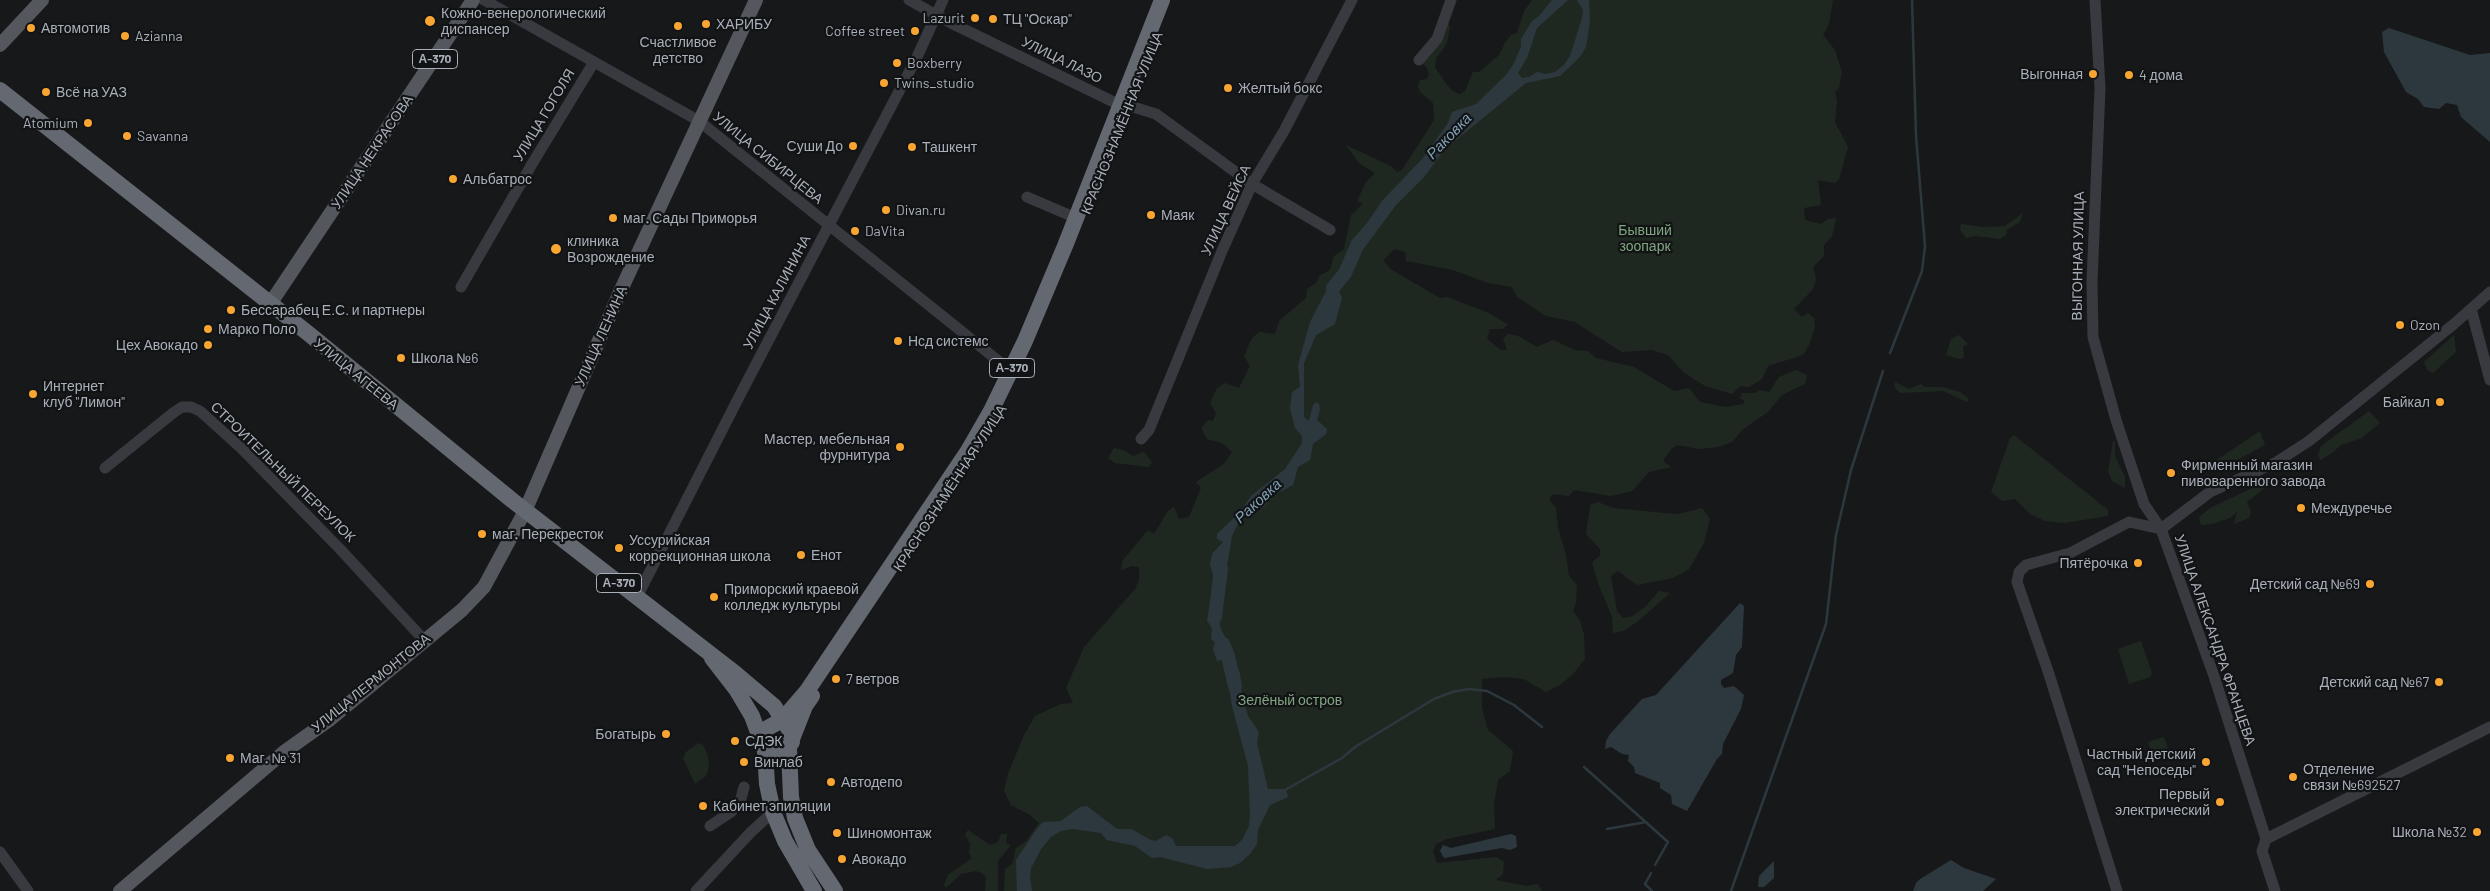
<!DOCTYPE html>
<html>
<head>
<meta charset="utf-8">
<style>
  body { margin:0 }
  canvas { display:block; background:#17181a }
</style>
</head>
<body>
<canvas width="2490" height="891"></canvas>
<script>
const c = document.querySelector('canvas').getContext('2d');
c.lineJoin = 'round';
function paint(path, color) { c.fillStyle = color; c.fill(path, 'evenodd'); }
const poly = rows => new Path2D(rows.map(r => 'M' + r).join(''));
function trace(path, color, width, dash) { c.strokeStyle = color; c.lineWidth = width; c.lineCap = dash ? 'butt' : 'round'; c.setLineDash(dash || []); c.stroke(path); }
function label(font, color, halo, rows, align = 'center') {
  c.font = font + ' Barlow,sans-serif'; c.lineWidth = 4.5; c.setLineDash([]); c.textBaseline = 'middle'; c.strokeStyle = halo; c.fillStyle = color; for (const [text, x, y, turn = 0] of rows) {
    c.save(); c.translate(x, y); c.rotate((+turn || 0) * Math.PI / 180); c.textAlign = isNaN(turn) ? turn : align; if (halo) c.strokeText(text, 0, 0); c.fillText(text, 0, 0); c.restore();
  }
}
const green = poly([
  [1532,0,1833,0,1829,24,1823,35,1835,50,1842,72,1839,88,1835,92,1837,101,1835,122,1848,147,1839,179,1835,183,1818,180,1821,205,1804,208,1805,220,1821,224,1828,219,1836,218,1832,236,1824,245,1824,256,1813,267,1816,279,1813,289,1794,309,1802,317,1808,313,1814,318,1815,327,1809,345,1803,355,1768,366,1762,379,1749,387,1740,386,1732,394,1705,386,1683,372,1668,355,1652,350,1622,352,1575,322,1546,316,1517,297,1512,287,1488,283,1453,270,1406,261,1405,252,1394,249,1383,261,1392,270,1440,298,1447,297,1489,313,1505,323,1508,325,1502,329,1490,329,1487,339,1501,350,1507,350,1503,339,1508,334,1518,336,1537,347,1553,340,1575,350,1588,351,1596,358,1634,367,1674,391,1689,388,1700,402,1725,407,1743,404,1745,401,1740,398,1742,393,1755,393,1759,390,1769,392,1779,377,1796,370,1807,375,1805,384,1782,395,1768,412,1743,429,1732,442,1718,447,1699,449,1677,445,1671,449,1663,461,1671,467,1649,472,1632,491,1611,496,1574,490,1569,496,1553,494,1549,499,1556,508,1558,528,1566,555,1569,576,1577,585,1576,602,1573,611,1580,621,1584,634,1585,659,1573,674,1560,685,1546,692,1524,679,1504,677,1482,679,1482,708,1488,730,1513,751,1510,771,1498,780,1494,804,1495,829,1447,839,1436,844,1433,851,1437,863,1496,857,1504,862,1503,874,1496,880,1526,886,1538,884,1542,891,1004,891,1005,869,1013,863,1015,849,1026,841,1039,823,1030,815,1011,805,1004,791,1008,774,1024,735,1035,716,1061,704,1073,703,1066,688,1084,647,1135,589,1139,580,1139,567,1132,566,1121,570,1123,560,1148,530,1154,534,1168,511,1174,507,1179,519,1189,517,1201,488,1196,482,1225,463,1232,452,1222,443,1207,439,1201,428,1208,420,1213,421,1216,413,1210,403,1217,388,1225,383,1239,388,1250,366,1244,356,1252,338,1259,332,1275,334,1279,321,1306,298,1307,289,1317,282,1319,276,1330,270,1334,256,1344,249,1351,215,1363,204,1357,201,1366,182,1375,173,1360,164,1346,145,1391,166,1397,172,1402,170,1434,120,1433,103,1421,93,1418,87,1420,80,1427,79,1429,74,1427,68,1422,63,1447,23,1450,26,1447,43,1436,59,1435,67,1447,85,1454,92,1460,94,1465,91,1473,72,1479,72,1499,55,1505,43,1511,35,1517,33,1524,11],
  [2023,213,2020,222,2007,230,2006,235,2000,239,1975,236,1966,238,1960,230,1961,224,1984,227,2005,226],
  [1959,335,1968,344,1963,347,1964,357,1960,359,1946,355,1951,339],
  [2454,335,2456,352,2433,373,2427,370,2424,362],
  [1895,382,1909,389,1921,384,1925,387,1943,387,1960,392,1969,399,1967,402,1943,391,1900,393,1894,387],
  [2369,411,2380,423,2362,438,2341,445,2332,453,2320,460,2318,455,2321,446],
  [2260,431,2265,445,2215,472,2212,463],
  [2014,435,2108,510,2108,516,2064,523,2045,521,2030,514,2015,499,2002,501,1991,492,2010,438],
  [2113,441,2115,442,2115,456,2125,477,2125,488,2112,481,2108,471],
  [1114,448,1123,450,1133,456,1144,452,1152,462,1149,467,1115,463,1108,458],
  [2265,482,2267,486,2247,502,2251,512,2249,518,2234,524,2237,512,2230,518,2212,524,2201,525,2199,517,2210,508],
  [1598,502,1613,508,1664,513,1679,514,1702,508,1710,519,1704,543,1689,569,1673,578,1637,585,1618,571,1611,576,1617,611,1623,618,1633,616,1646,606,1659,591,1670,593,1637,622,1623,631,1613,633,1612,617,1598,583,1592,562,1600,556,1600,549,1586,534,1590,505],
  [2141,641,2152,673,2150,677,2129,684,2118,649],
  [2164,737,2169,752,2153,757,2148,742],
  [698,743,703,745,708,756,709,767,706,776,695,784,683,758,686,752],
  [968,830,990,845,998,842,1001,834,1007,834,1006,843,1011,845,998,861,998,891,985,891,986,877,982,873,976,871,961,874,946,888,944,885,948,875,972,858,969,853,970,844,965,834]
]);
const water = poly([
  [1552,0,1568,0,1537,28,1527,58,1518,73,1522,78,1529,77,1537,72,1546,74,1555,72,1564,65,1570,56,1582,18,1583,10,1577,0,1589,0,1590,21,1586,47,1580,57,1560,76,1526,83,1445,149,1424,177,1396,205,1362,251,1347,263,1346,260,1351,241,1367,223,1382,201,1423,158,1448,123,1452,112,1476,104,1506,75,1513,65,1521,47,1521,39,1532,21,1539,16],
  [2389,28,2470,55,2490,53,2490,142,2461,117,2457,105,2446,103,2439,109,2424,107,2418,99,2406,92,2384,52,2382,32],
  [1343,270,1345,276,1336,286,1342,298,1335,324,1316,335,1304,363,1304,417,1309,421,1313,405,1316,402,1319,404,1320,410,1317,420,1327,429,1326,434,1313,444,1310,460,1298,467,1293,485,1274,495,1264,507,1254,509,1240,520,1232,536,1225,578,1219,586,1215,583,1210,564,1212,554,1223,542,1217,539,1217,534,1240,512,1251,496,1285,469,1302,443,1302,436,1295,428,1290,408,1292,392,1300,387,1298,365,1310,322,1331,282,1338,273],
  [1216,600,1219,605,1220,626,1234,658,1229,662,1226,659,1217,661,1213,649,1215,642,1211,639,1212,629,1207,620,1211,603],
  [1740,603,1744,606,1742,647,1736,655,1733,673,1721,680,1721,684,1724,688,1734,686,1744,695,1741,709,1723,744,1722,754,1717,759,1687,811,1672,804,1671,795,1660,788,1660,783,1635,773,1634,767,1628,761,1629,755,1622,754,1611,747,1605,749,1606,741,1610,734,1642,699,1656,695],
  [1231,667,1238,668,1240,673,1242,697,1248,716,1259,732,1257,743,1268,789,1286,789,1288,797,1270,805,1258,830,1257,844,1250,854,1240,863,1231,867,1207,869,1160,857,1152,858,1135,846,1107,840,1101,833,1073,829,1061,831,1051,837,1041,849,1031,868,1030,878,1032,891,1017,891,1016,860,1036,830,1043,822,1061,821,1080,807,1087,806,1117,829,1131,829,1151,840,1156,841,1166,835,1172,838,1176,846,1235,846,1242,840,1249,826,1250,815,1248,766,1232,706,1227,675],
  [1511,834,1516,836,1517,847,1510,850,1502,848,1444,858,1440,851,1443,845,1451,848],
  [1951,860,1964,868,1996,879,1983,891,1913,891,1916,883,1920,879],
  [1774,861,1774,878,1764,887,1758,887,1759,876]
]);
const stream = poly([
  [1890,353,1922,271,1925,246,1916,136,1912,0],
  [1584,767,1668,842,1655,865],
  [1285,790,1342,758,1355,747,1434,699,1452,692,1469,689,1487,691,1514,705,1542,727],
  [1607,829,1646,822],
  [1651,873,1645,884,1652,891],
  [1731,891,1826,624,1836,535,1851,470,1883,371]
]);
const river = poly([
  [1333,288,1345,273,1357,246],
  [1215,617,1221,569],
  [1223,644,1228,656,1235,686]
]);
const minor = poly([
  [484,0,699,121,1011,371],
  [909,0,951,23,1122,106],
  [2095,0,2100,88,2092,282,2093,337,2116,420,2144,504,2161,529,2214,676,2266,839,2262,851,2275,891],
  [1419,60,1437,39,1451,0],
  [1130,106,1156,114,1252,184,1330,230],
  [1027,197,1076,218],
  [461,287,532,164,594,62],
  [2471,309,2490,380],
  [1141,439,1149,430,1222,251,1252,184,1284,131,1352,0],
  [105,468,173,413,182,407,191,407,200,411,241,448,340,549,424,640],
  [2161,529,2210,492,2275,463,2309,441,2454,324,2490,292],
  [637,597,741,393,917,57,943,0],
  [710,826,731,812,740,802,744,787],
  [2266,839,2490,727],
  [0,852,28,891],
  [696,891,751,832,773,812],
  [2117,891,2048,671,2017,582,2019,572,2026,565,2070,553,2129,522,2161,529]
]);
const major = poly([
  [0,45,42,0],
  [270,304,473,0],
  [120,891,284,752,329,720,462,610,484,587,525,511,620,292,756,0]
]);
const highway = poly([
  [0,90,309,334,513,501,735,673,774,706,790,731,792,742,785,753,776,756,765,751,752,716,736,689,712,658],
  [792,739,805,706,812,696],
  [761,743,764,730,782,720,807,691,968,451,991,411,1025,341,1065,246,1162,0],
  [789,749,791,797,795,818,808,850,835,891],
  [765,751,767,784,773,812,785,841,814,891]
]);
const markers = [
  [975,18,5,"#f9a531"],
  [993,19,5,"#f9a531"],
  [430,21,6,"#f9a531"],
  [706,24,5,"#f9a531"],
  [678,26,5,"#f9a531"],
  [31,28,5,"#f9a531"],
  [915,31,5,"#f9a531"],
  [125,36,5,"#f9a531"],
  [897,63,5,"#f9a531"],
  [2093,74,5,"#f9a531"],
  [2129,75,5,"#f9a531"],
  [884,83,5,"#f9a531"],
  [1228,88,5,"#f9a531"],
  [46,92,5,"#f9a531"],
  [88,123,5,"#f9a531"],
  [127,136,5,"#f9a531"],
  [853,146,5,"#f9a531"],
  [912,147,5,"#f9a531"],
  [453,179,5,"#f9a531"],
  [886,210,5,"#f9a531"],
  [1151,215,5,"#f9a531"],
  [613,218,5,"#f9a531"],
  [855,231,5,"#f9a531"],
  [556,249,6,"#f9a531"],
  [231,310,5,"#f9a531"],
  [2400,325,5,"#f9a531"],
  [208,329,5,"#f9a531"],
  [898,341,5,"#f9a531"],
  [208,345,5,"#f9a531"],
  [401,358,5,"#f9a531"],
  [33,394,5,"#f9a531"],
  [2440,402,5,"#f9a531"],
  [900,447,5,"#f9a531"],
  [2171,473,5,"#f9a531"],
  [2301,508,5,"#f9a531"],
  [482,534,5,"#f9a531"],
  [619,548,5,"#f9a531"],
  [801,555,5,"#f9a531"],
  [2138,563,5,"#f9a531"],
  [2370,584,5,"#f9a531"],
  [714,597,5,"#f9a531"],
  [836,679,5,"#f9a531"],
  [2439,682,5,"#f9a531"],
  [666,734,5,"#f9a531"],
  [735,741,5,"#f9a531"],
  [230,758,5,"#f9a531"],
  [744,762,5,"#f9a531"],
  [2206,762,5,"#f9a531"],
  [2293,777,5,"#f9a531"],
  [831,782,5,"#f9a531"],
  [2220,802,5,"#f9a531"],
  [703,806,5,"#f9a531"],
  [2477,832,5,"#f9a531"],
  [837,833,5,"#f9a531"],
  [842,859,5,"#f9a531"]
];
const shields = [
  [435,59,45],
  [1012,368,45],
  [619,583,45]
];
const shieldNames = [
  ["А-370",435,59],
  ["А-370",1012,368],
  ["А-370",619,583]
];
const poiNames = [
  ["Кожно-венерологический",441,13],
  ["диспансер",441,29],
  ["Lazurit",965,18,"right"],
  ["ТЦ \"Оскар\"",1003,19],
  ["ХАРИБУ",716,24],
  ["Автомотив",41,28],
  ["Coffee street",905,31,"right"],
  ["Azianna",135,36],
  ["Счастливое",678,42,"center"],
  ["детство",678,58,"center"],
  ["Boxberry",907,63],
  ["Выгонная",2083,74,"right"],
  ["4 дома",2139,75],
  ["Twins_studio",894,83],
  ["Желтый бокс",1238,88],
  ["Всё на УАЗ",56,92],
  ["Atomium",78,123,"right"],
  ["Savanna",137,136],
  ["Суши До",843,146,"right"],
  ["Ташкент",922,147],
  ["Альбатрос",463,179],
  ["Divan.ru",896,210],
  ["Маяк",1161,215],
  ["маг. Сады Приморья",623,218],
  ["DaVita",865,231],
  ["клиника",567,241],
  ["Возрождение",567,257],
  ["Бессарабец Е.С. и партнеры",241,310],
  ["Ozon",2410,325],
  ["Марко Поло",218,329],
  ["Нсд системс",908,341],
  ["Цех Авокадо",198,345,"right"],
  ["Школа №6",411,358],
  ["Интернет",43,386],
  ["клуб \"Лимон\"",43,402],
  ["Байкал",2430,402,"right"],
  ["Мастер, мебельная",890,439,"right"],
  ["фурнитура",890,455,"right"],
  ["Фирменный магазин",2181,465],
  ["пивоваренного завода",2181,481],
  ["Междуречье",2311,508],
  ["маг. Перекресток",492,534],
  ["Уссурийская",629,540],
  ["коррекционная школа",629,556],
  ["Енот",811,555],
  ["Пятёрочка",2128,563,"right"],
  ["Детский сад №69",2360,584,"right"],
  ["Приморский краевой",724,589],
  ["колледж культуры",724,605],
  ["7 ветров",846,679],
  ["Детский сад №67",2429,682,"right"],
  ["Богатырь",656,734,"right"],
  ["СДЭК",745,741],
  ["Частный детский",2196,754,"right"],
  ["сад \"Непоседы\"",2196,770,"right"],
  ["Маг. № 31",240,758],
  ["Винлаб",754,762],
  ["Отделение",2303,769],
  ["связи №692527",2303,785],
  ["Автодепо",841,782],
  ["Первый",2210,794,"right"],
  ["электрический",2210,810,"right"],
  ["Кабинет эпиляции",713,806],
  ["Школа №32",2467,832,"right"],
  ["Шиномонтаж",847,833],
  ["Авокадо",852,859]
];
const streetNames = [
  ["УЛИЦА ЛАЗО",1062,60,26],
  ["УЛИЦА ГОГОЛЯ",544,115,-59],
  ["КРАСНОЗНАМЁННАЯ УЛИЦА",1122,123,-68],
  ["УЛИЦА НЕКРАСОВА",372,152,-56],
  ["УЛИЦА СИБИРЦЕВА",768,158,39],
  ["УЛИЦА ВЕЙСА",1226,210,-65],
  ["ВЫГОННАЯ УЛИЦА",2078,256,-89],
  ["УЛИЦА КАЛИНИНА",777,292,-62],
  ["УЛИЦА ЛЕНИНА",601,336,-66],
  ["УЛИЦА АГЕЕВА",356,374,39],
  ["СТРОИТЕЛЬНЫЙ ПЕРЕУЛОК",283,472,44],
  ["КРАСНОЗНАМЁННАЯ УЛИЦА",950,488,-57],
  ["УЛИЦА АЛЕКСАНДРА ФРАНЦЕВА",2215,640,71],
  ["УЛИЦА ЛЕРМОНТОВА",371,683,-39]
];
const parkNames = [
  ["Бывший",1645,230],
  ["зоопарк",1645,246],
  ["Зелёный остров",1290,700]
];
const waterNames = [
  ["Раковка",1449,136,-46],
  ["Раковка",1258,501,-43]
];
paint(green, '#1f2820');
paint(water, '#2d383e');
trace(stream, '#2d383e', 2.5);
trace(river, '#2d383e', 14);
trace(minor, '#383a3f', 11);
trace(major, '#54575e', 14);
trace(highway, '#646870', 16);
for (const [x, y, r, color] of markers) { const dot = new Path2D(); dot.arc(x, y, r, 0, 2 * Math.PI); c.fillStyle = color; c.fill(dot); trace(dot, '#121315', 2); }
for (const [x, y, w] of shields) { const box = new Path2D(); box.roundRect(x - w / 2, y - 9.5, w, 19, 4); c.fillStyle = '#121315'; c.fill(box); trace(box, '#a9b0ba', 1); }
label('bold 12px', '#a9b0ba', null, shieldNames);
label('14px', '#a9b0ba', '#121315', poiNames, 'left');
label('14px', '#a9b0ba', '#121315', streetNames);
label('14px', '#80a680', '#121315', parkNames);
label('italic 15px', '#7fa1b6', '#121315', waterNames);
</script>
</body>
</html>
